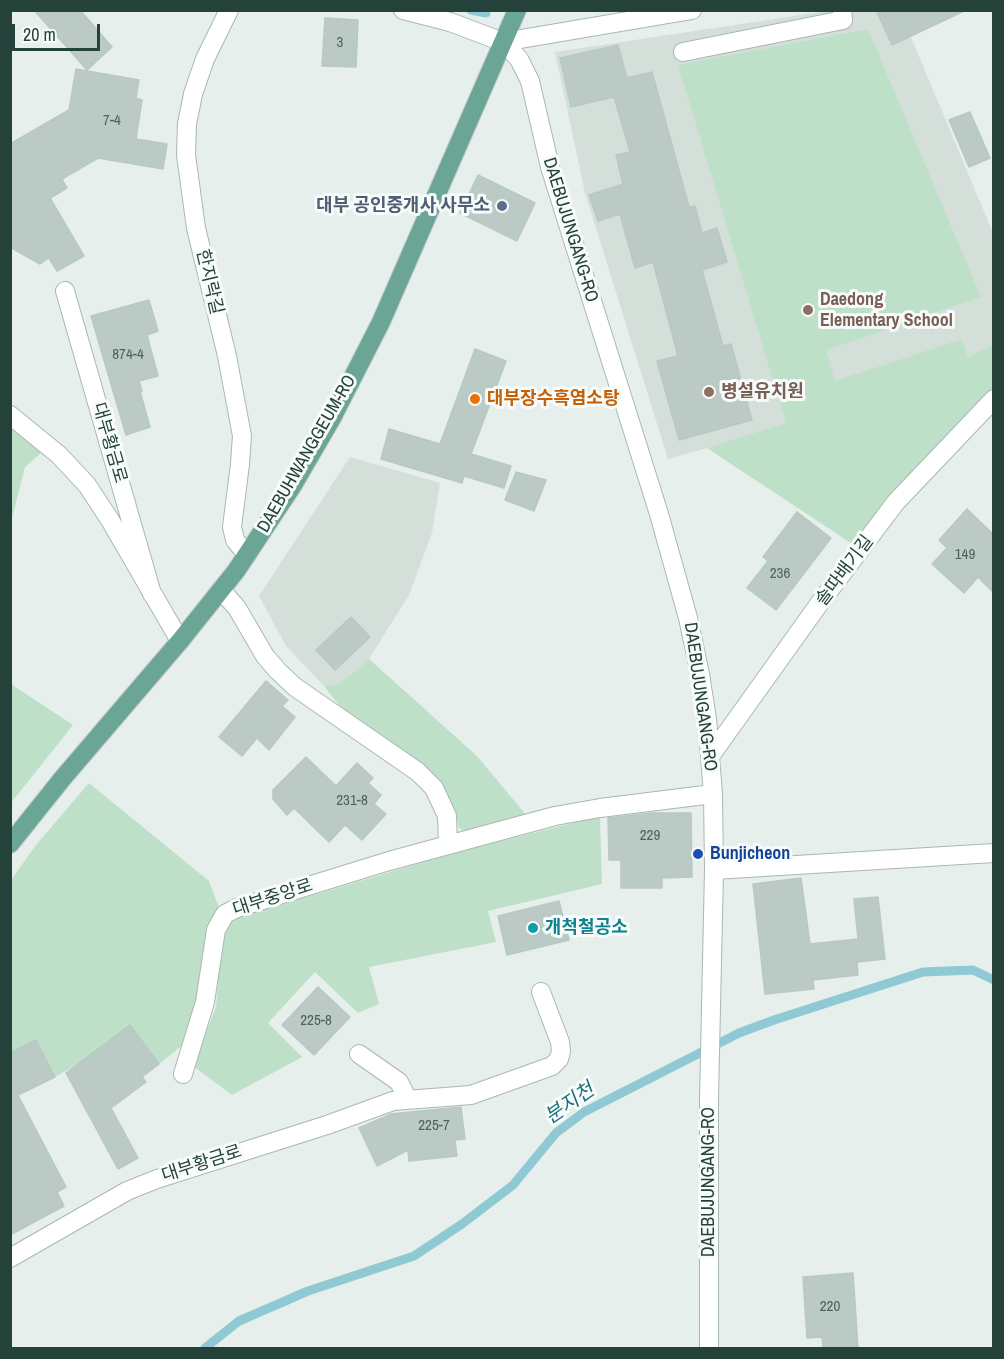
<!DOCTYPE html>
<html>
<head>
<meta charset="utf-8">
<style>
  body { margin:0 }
  #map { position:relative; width:1004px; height:1359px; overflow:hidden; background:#e6efeb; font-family:"Archivo Narrow",sans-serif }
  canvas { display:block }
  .frame { position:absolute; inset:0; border:12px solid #24423a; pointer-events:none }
  .scale { position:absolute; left:12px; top:24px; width:88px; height:27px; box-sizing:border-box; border:3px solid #24423a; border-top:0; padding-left:8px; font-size:18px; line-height:21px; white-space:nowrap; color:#24423a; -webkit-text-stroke:4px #f7fbf9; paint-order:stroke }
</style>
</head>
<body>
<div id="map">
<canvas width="1004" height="1359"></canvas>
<div class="frame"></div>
<div class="scale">20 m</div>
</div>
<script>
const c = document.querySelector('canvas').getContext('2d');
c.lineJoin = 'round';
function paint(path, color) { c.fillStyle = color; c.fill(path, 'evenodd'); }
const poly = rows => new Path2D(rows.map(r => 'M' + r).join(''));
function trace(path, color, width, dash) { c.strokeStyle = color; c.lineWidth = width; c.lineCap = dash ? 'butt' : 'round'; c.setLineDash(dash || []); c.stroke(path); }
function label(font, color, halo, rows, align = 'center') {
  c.font = font + ' "Archivo Narrow","Noto Sans KR",sans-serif'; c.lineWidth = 6; c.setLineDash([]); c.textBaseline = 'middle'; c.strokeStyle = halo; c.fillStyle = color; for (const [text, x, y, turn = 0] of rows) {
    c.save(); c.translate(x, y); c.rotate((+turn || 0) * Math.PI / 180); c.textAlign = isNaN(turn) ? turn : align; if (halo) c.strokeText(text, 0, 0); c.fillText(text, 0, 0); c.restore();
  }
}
const built = poly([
  [827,11,900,11,993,233,993,388,891,497,854,545,707,448,668,459,585,193,555,52],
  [350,457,440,483,432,533,409,595,369,659,340,683,324,686,286,646,259,596]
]);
const green = poly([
  [868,29,981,297,826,350,835,381,962,339,968,357,993,345,993,388,891,497,854,545,707,448,786,423,678,65],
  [11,425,42,452,25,467,11,522],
  [369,659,477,756,526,815,469,833,459,828,450,801,343,710,324,686,340,683],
  [11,684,73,725,11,803],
  [89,783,209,881,220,910,200,1001,185,1043,159,1064,130,1025,78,1064,55,1077,36,1040,11,1053,11,880,36,845],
  [600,816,602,884,488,911,496,942,369,967,379,1004,358,1013,315,972,268,1023,302,1057,232,1095,193,1066,216,1007,222,935,228,923,237,918,450,854]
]);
const stream = poly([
  [471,10,486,13],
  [205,1348,239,1321,308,1291,414,1256,462,1224,513,1185,556,1133,584,1112,739,1033,774,1020,923,972,973,970,994,980]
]);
const building = poly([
  [34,10,80,10,112,47,87,70,34,10],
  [876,10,966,10,892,45,876,10],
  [325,18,358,20,356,67,322,66,325,18],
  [618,45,627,78,652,72,689,207,695,206,702,233,717,228,727,262,702,270,723,346,731,344,752,420,679,440,657,361,678,356,653,262,635,268,620,214,598,221,589,195,623,184,616,155,630,152,614,97,571,107,560,58,618,45],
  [76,69,139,80,136,98,142,100,136,139,167,144,163,169,98,158,62,179,67,188,50,198,84,256,57,271,49,258,40,264,10,247,10,144,69,110,76,69],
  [970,112,990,158,969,167,949,120,970,112],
  [478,175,535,203,517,241,460,213,478,175],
  [149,300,158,331,147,335,158,376,139,381,142,391,140,391,150,427,126,435,91,316,149,300],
  [475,349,506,361,471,454,511,466,504,488,464,476,462,483,381,459,389,429,440,444,475,349],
  [516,472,546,480,534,511,505,500,516,472],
  [967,509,993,534,993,592,978,577,964,593,932,564,947,548,939,540,967,509],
  [797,512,831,538,776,610,747,588,768,561,763,557,797,512],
  [351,617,370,637,335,670,316,650,351,617],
  [266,681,288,700,282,706,295,717,269,750,257,738,242,756,219,737,266,681],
  [306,757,336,786,357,763,373,778,368,783,381,795,374,804,386,814,362,840,345,825,329,842,294,808,287,815,273,799,273,790,306,757],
  [651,813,691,813,692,877,662,878,662,888,621,888,621,860,609,860,608,818,651,813],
  [801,878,810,944,858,939,854,899,878,897,885,959,857,962,858,975,813,980,814,989,765,994,753,884,801,878],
  [559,901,569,940,507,955,498,916,559,901],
  [318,987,350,1017,314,1055,282,1025,318,987],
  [130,1025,159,1064,142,1077,146,1082,111,1108,138,1158,118,1169,66,1073,130,1025],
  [36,1040,55,1077,18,1095,10,1080,10,1053,36,1040],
  [10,1080,66,1187,57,1192,64,1206,10,1235,10,1080],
  [461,1107,465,1139,455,1140,457,1156,409,1161,408,1150,377,1166,359,1128,391,1114,461,1107],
  [853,1273,858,1348,823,1348,822,1337,807,1338,803,1277,853,1273]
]);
const minor = poly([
  [229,10,205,59,193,94,187,124,186,155,196,228,227,356,242,436,240,464,232,527,235,540,247,555],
  [403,10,450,22,503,42,519,59,530,81,550,167,659,514,688,618,700,674,707,719,713,794,714,870,709,1099,709,1348],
  [503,42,692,10],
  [683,52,843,20,842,10],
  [65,291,152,594],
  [10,415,59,455,87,485,110,520,180,641],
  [221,590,237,608,265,656,278,671,295,687,418,772,434,788,447,816,448,845],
  [711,755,819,604,896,502,994,399],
  [714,870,994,853],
  [359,1054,399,1082,407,1098],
  [183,1074,205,1002,216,930,225,914,237,908,389,861,555,816,600,808,713,794],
  [10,1258,127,1191,157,1179,327,1125,393,1101,471,1095,552,1066,559,1059,561,1051,560,1042,541,992]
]);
const major = poly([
  [10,844,62,779,180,641,236,571,293,485,332,418,381,322,517,10]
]);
const markers = [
  [502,206,6,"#5c6f8a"],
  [808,310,6,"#8d6e63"],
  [709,392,6,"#8d6e63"],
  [475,399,6,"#e8710a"],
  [698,854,6,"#1a4fb4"],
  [533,928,6,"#0f9aa8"]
];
const numberNames = [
  ["3",340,43],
  ["7-4",112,121],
  ["874-4",128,355],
  ["149",965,555],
  ["236",780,574],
  ["231-8",352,801],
  ["229",650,836],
  ["225-8",316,1021],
  ["225-7",434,1126],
  ["220",830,1307]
];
const serviceNames = [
  ["대부 공인중개사 사무소",490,206]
];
const streetNames = [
  ["DAEBUJUNGANG-RO",570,230,73],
  ["한지락길",209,282,77],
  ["대부황금로",109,443,74],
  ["DAEBUHWANGGEUM-RO",307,454,-60],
  ["솔따배기길",845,571,-53],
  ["DAEBUJUNGANG-RO",700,697,82],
  ["대부중앙로",273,898,-18],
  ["대부황금로",202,1164,-18],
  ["DAEBUJUNGANG-RO",709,1182,-90]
];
const educationNames = [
  ["Daedong",820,300],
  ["Elementary School",820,321],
  ["병설유치원",721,392]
];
const foodNames = [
  ["대부장수흑염소탕",487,399]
];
const transitNames = [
  ["Bunjicheon",710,854]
];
const cultureNames = [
  ["개척철공소",545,928]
];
const waterNames = [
  ["분지천",570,1104,-35]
];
paint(built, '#d4dfda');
paint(green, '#bfe0c8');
trace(stream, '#8ec9d4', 9);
paint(building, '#bbcac4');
trace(building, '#b8c9c2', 1.5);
trace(minor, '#a8b8b2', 20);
trace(major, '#c2cac8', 20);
trace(minor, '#fff', 18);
trace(major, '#6aa596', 18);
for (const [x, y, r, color] of markers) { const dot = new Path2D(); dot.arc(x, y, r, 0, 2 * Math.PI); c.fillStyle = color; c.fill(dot); trace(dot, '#f7fbf9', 2); }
label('15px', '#4a645c', null, numberNames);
label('bold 18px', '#4e5e75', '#f7fbf9', serviceNames, 'right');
label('18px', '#24423a', '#f7fbf9', streetNames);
label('bold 18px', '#785e54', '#f7fbf9', educationNames, 'left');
label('bold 18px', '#c56008', '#f7fbf9', foodNames, 'left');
label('bold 18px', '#164399', '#f7fbf9', transitNames, 'left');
label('bold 18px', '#0d838f', '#f7fbf9', cultureNames, 'left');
label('italic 20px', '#1c6f80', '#f7fbf9', waterNames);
</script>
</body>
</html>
